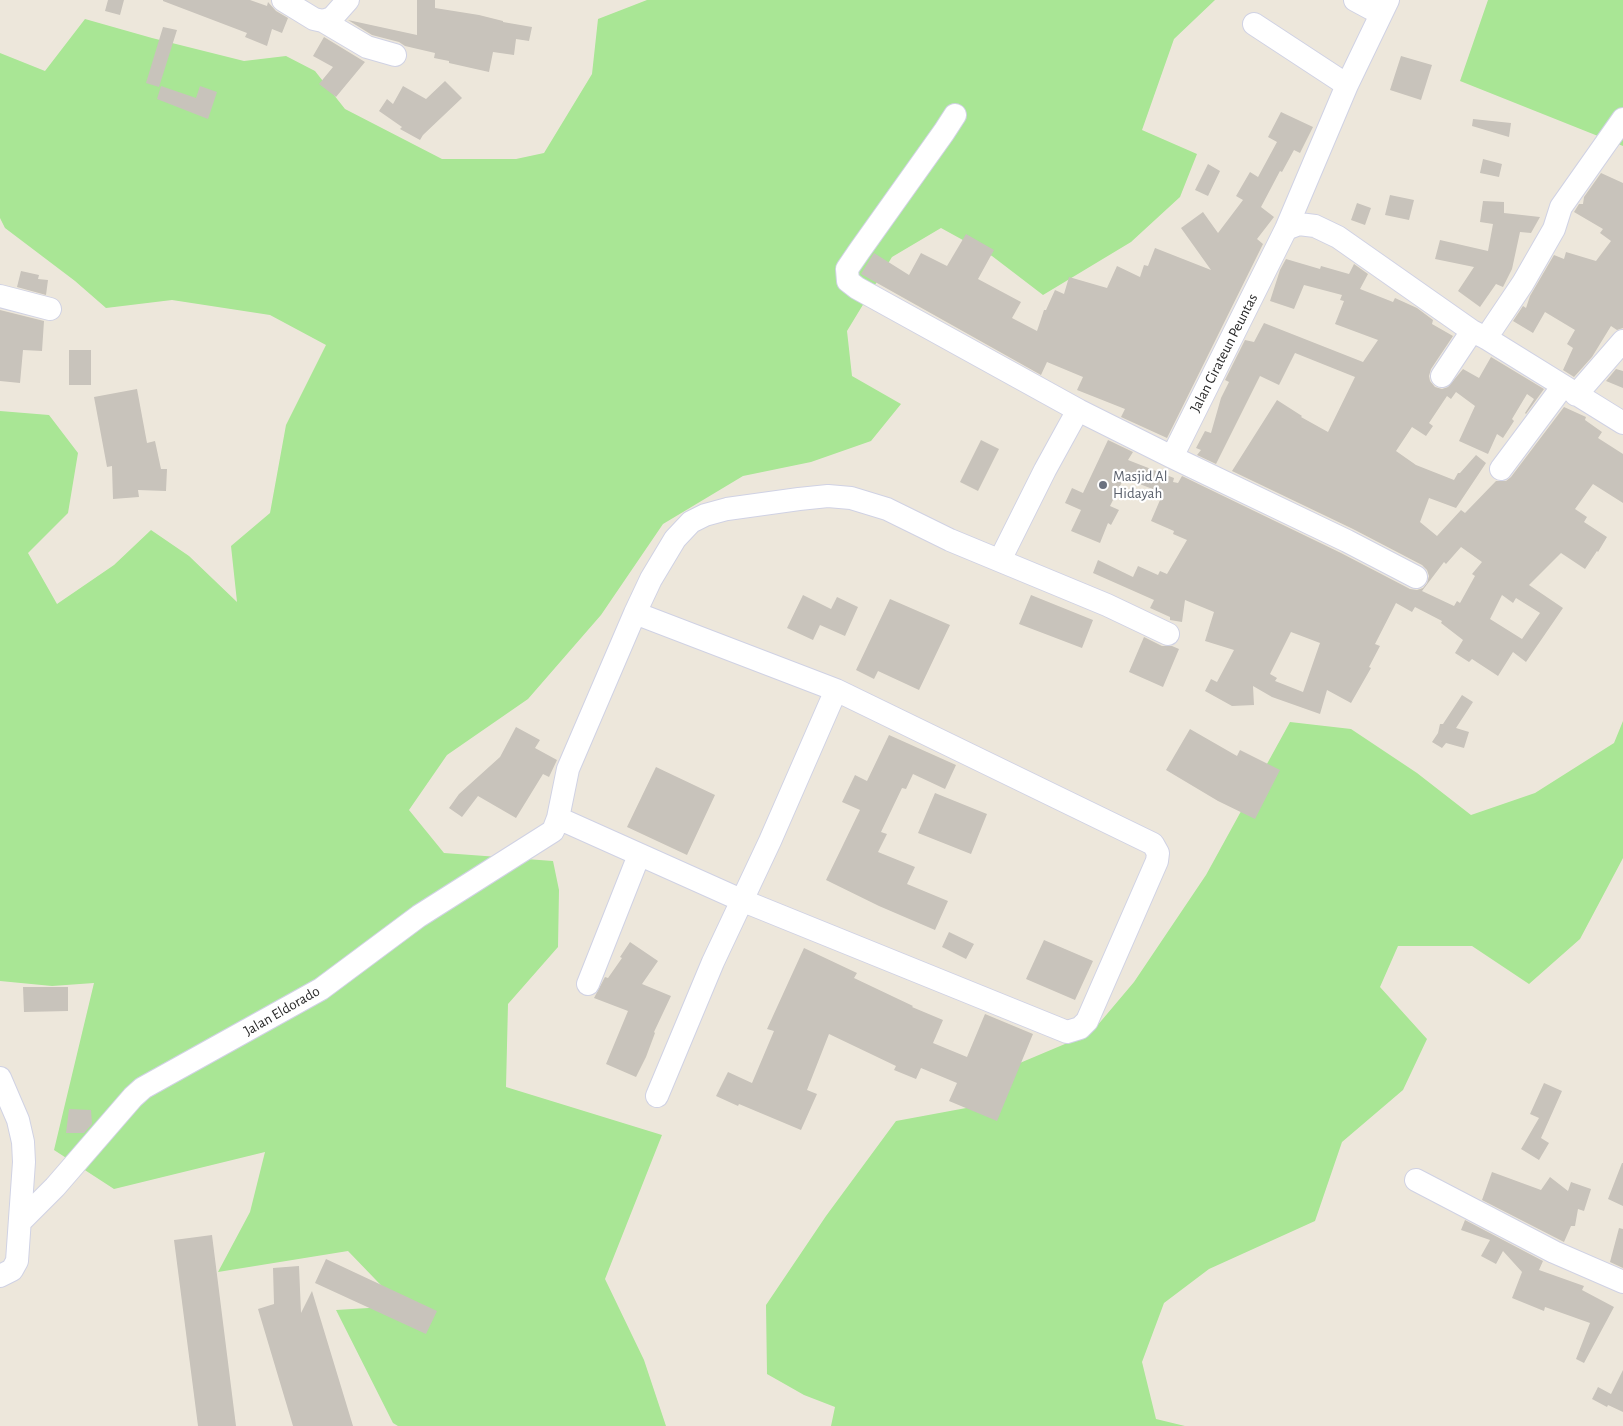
<!DOCTYPE html>
<html>
<head>
<meta charset="utf-8">
<style>
  body { margin:0 }
  canvas { display:block; background:#ede7db }
</style>
</head>
<body>
<canvas width="1623" height="1426"></canvas>
<script>
const c = document.querySelector('canvas').getContext('2d');
c.lineJoin = 'round';
function paint(path, color) { c.fillStyle = color; c.fill(path, 'evenodd'); }
const poly = rows => new Path2D(rows.map(r => 'M' + r).join(''));
function trace(path, color, width, dash) { c.strokeStyle = color; c.lineWidth = width; c.lineCap = dash ? 'butt' : 'round'; c.setLineDash(dash || []); c.stroke(path); }
function label(font, color, halo, rows, align = 'center') {
  c.font = font + ' "Alegreya Sans",sans-serif'; c.lineWidth = 4.5; c.setLineDash([]); c.textBaseline = 'middle'; c.strokeStyle = halo; c.fillStyle = color; for (const [text, x, y, turn = 0] of rows) {
    c.save(); c.translate(x, y); c.rotate((+turn || 0) * Math.PI / 180); c.textAlign = isNaN(turn) ? turn : align; if (halo) c.strokeText(text, 0, 0); c.fillText(text, 0, 0); c.restore();
  }
}
const green = poly([
  [647,0,1215,0,1174,39,1142,130,1197,154,1180,197,1131,242,1043,295,992,256,941,228,892,257,847,331,852,376,901,404,871,441,811,462,743,476,663,524,601,615,528,699,447,755,409,810,444,853,553,861,559,890,558,947,508,1004,506,1087,662,1135,605,1279,644,1360,666,1426,398,1426,393,1423,336,1310,401,1306,348,1251,218,1272,250,1212,265,1152,114,1189,54,1150,94,983,52,986,0,981,0,411,49,415,78,453,68,513,28,553,57,604,114,565,151,530,189,556,237,602,231,546,270,513,286,425,326,345,270,315,172,300,106,308,75,281,5,228,0,218,0,53,45,71,85,19,152,38,244,61,286,56,315,71,345,109,442,159,516,159,544,153,592,74,598,19],
  [1488,0,1623,0,1623,146,1460,81],
  [1623,721,1623,858,1580,939,1529,984,1472,946,1398,946,1380,987,1427,1039,1403,1090,1342,1142,1315,1221,1209,1269,1164,1303,1142,1362,1156,1419,1185,1426,831,1426,835,1407,804,1395,767,1374,766,1305,826,1216,896,1121,977,1106,1008,1068,1091,1033,1134,982,1206,875,1290,722,1351,729,1417,773,1471,815,1535,793,1614,743]
]);
const building = poly([
  [108,0,124,0,120,15,105,11],
  [163,0,250,0,267,6,268,2,276,11,288,18,282,33,272,29,267,46,245,37,247,33,163,1],
  [417,0,435,0,435,8,479,15,503,21,503,22,532,27,529,41,516,39,514,55,493,52,489,72,449,63,449,61,434,58,435,53,405,46,399,42,372,35,348,20,417,35],
  [163,27,177,30,159,87,146,83],
  [324,37,365,62,336,97,319,84,333,67,313,56],
  [1401,56,1432,65,1421,100,1390,90],
  [445,81,462,98,423,135,420,140,400,129,402,127,379,111,387,99,393,104,403,86,426,99],
  [161,86,196,98,200,86,217,92,208,119,157,99],
  [1281,112,1313,127,1300,153,1294,150,1282,172,1280,171,1261,207,1274,217,1257,239,1263,244,1167,438,1121,417,1125,409,1077,390,1083,377,1047,362,1041,375,861,274,874,253,909,275,921,253,947,266,966,234,994,250,978,279,1021,302,1012,318,1037,331,1044,310,1046,310,1055,290,1064,294,1069,277,1107,288,1117,266,1140,277,1144,265,1148,266,1155,248,1211,270,1181,228,1203,212,1218,233,1243,200,1236,196,1250,172,1258,177,1277,142,1268,137],
  [1473,119,1511,123,1509,137,1472,126],
  [1483,159,1502,164,1499,177,1480,173],
  [1208,164,1220,171,1208,196,1195,190],
  [1601,173,1623,183,1623,328,1617,330,1611,326,1592,357,1574,377,1563,370,1573,348,1567,344,1575,330,1545,312,1533,333,1513,321,1523,306,1526,308,1530,296,1554,255,1564,259,1566,252,1596,261,1611,241,1600,233,1603,229,1574,212,1579,204,1583,204,1584,197],
  [1390,195,1414,200,1409,220,1385,215],
  [1483,201,1504,202,1504,213,1540,217,1531,233,1520,232,1512,269,1503,287,1496,284,1480,307,1458,291,1474,267,1435,259,1440,240,1488,251,1493,224,1480,222],
  [1357,203,1371,208,1365,225,1351,220],
  [1286,259,1320,269,1321,266,1349,274,1354,264,1368,274,1360,289,1393,302,1395,298,1417,308,1433,320,1432,324,1453,336,1431,369,1429,376,1430,381,1435,387,1442,389,1448,387,1463,369,1479,378,1491,357,1544,389,1526,414,1525,413,1534,399,1527,394,1512,419,1514,421,1503,438,1497,434,1488,454,1459,441,1475,406,1456,392,1451,399,1447,396,1429,423,1433,426,1426,436,1412,427,1396,451,1416,465,1454,480,1458,473,1460,473,1476,455,1486,463,1456,508,1429,498,1420,522,1437,536,1461,510,1465,513,1496,481,1506,481,1511,477,1564,407,1586,417,1585,420,1602,432,1598,438,1623,454,1623,503,1593,484,1575,509,1587,517,1584,522,1607,537,1598,552,1597,551,1585,569,1561,553,1529,585,1563,608,1526,662,1513,652,1498,676,1472,659,1469,662,1455,653,1463,640,1441,623,1442,621,1415,607,1412,612,1396,603,1375,644,1380,646,1369,667,1371,668,1351,703,1327,690,1320,714,1272,697,1253,686,1254,705,1232,706,1205,691,1211,679,1217,682,1234,650,1205,641,1214,612,1185,600,1182,622,1170,620,1170,617,1150,608,1154,600,1093,573,1098,560,1133,577,1138,566,1158,575,1160,571,1167,574,1187,540,1173,534,1174,531,1151,521,1163,493,1124,478,1110,506,1119,510,1111,525,1108,523,1100,543,1071,531,1081,510,1065,503,1072,488,1083,493,1108,440,1133,452,1128,460,1174,478,1173,482,1178,483,1182,476,1341,553,1410,589,1417,590,1423,588,1427,583,1429,576,1427,570,1422,565,1353,529,1232,471,1277,400,1302,416,1301,417,1328,432,1355,377,1295,353,1279,385,1260,376,1216,464,1197,455,1201,450,1196,448,1205,431,1211,433,1221,398,1229,382,1225,380,1245,340,1254,342,1264,323,1363,362,1378,340,1335,324,1344,301,1340,300,1342,295,1304,285,1294,309,1270,301,1280,270],
  [1461,547,1482,562,1472,574,1475,576,1460,603,1457,601,1454,606,1422,591,1444,562,1446,564],
  [1502,595,1513,603,1516,598,1540,613,1522,639,1490,619],
  [1291,632,1320,643,1303,692,1275,681,1277,678,1270,674],
  [21,271,39,275,38,279,48,280,46,295,17,287],
  [0,310,44,321,42,351,23,350,20,383,0,381],
  [69,350,91,350,91,385,69,385],
  [1616,369,1623,371,1623,388,1606,381],
  [137,389,147,443,155,441,161,469,167,469,166,491,138,490,139,497,113,499,112,466,107,467,94,397],
  [981,440,999,449,978,491,960,482],
  [803,595,831,609,837,597,858,607,845,636,820,625,813,640,787,628],
  [1031,595,1093,620,1082,648,1019,624],
  [890,599,950,625,919,690,878,671,874,679,856,670],
  [1144,637,1162,646,1172,646,1179,649,1163,687,1129,672],
  [1462,695,1473,702,1456,728,1469,732,1464,748,1446,743,1442,748,1432,742,1438,733,1440,724,1443,724],
  [516,727,540,740,535,748,557,760,549,777,543,774,516,818,478,796,462,817,449,808,459,794,500,757],
  [1190,729,1237,756,1240,750,1280,770,1255,819,1218,801,1166,770],
  [889,735,956,765,945,789,913,774,906,789,902,788,881,832,887,834,878,852,915,867,907,884,948,901,935,930,879,906,826,880,860,810,842,802,855,775,867,781],
  [656,767,715,795,687,855,627,827],
  [935,793,987,814,971,854,918,833],
  [949,932,974,944,966,959,942,947],
  [1044,940,1093,961,1075,1000,1026,979],
  [630,942,658,961,642,984,671,996,654,1032,655,1033,646,1057,636,1077,606,1064,628,1011,594,998,605,977,608,978,622,958,620,957],
  [804,948,857,973,854,978,913,1006,912,1007,943,1020,933,1043,967,1057,985,1014,1033,1034,997,1121,949,1101,957,1083,921,1068,916,1079,894,1070,896,1066,829,1034,807,1090,817,1094,801,1130,739,1104,738,1106,716,1096,728,1072,752,1083,774,1031,767,1029],
  [23,987,68,987,68,1011,24,1012],
  [1544,1083,1562,1091,1541,1138,1549,1143,1539,1160,1521,1149,1539,1118,1530,1114],
  [69,1109,91,1110,92,1124,84,1133,66,1133],
  [1622,1163,1623,1163,1623,1206,1608,1199],
  [1492,1172,1541,1190,1550,1177,1568,1191,1571,1182,1591,1189,1584,1211,1578,1209,1575,1226,1571,1226,1564,1242,1482,1200],
  [1465,1220,1543,1261,1539,1270,1584,1286,1582,1290,1614,1307,1584,1363,1576,1359,1590,1323,1545,1307,1544,1311,1512,1298,1522,1272,1503,1251,1496,1264,1481,1256,1490,1240,1461,1230],
  [1619,1228,1623,1229,1623,1268,1610,1262],
  [212,1235,236,1426,198,1426,174,1240],
  [326,1259,437,1311,426,1334,315,1283],
  [299,1266,301,1313,312,1291,353,1426,293,1426,258,1309,274,1304,273,1268],
  [1623,1370,1623,1412,1608,1405,1607,1407,1592,1399,1598,1387,1611,1394]
]);
const minor = poly([
  [283,0,314,19,323,21,332,18,348,0],
  [1355,0,1381,14],
  [323,21,367,47,395,55],
  [1254,24,1347,85],
  [955,115,944,132,860,250,847,269,848,281,857,288,1078,410],
  [1286,229,1299,224,1315,226,1338,237,1472,331,1486,338,1623,423],
  [0,296,50,309],
  [1486,338,1523,283,1554,229,1561,207,1623,119],
  [1442,376,1472,331],
  [1576,395,1623,341],
  [1172,457,1286,229,1347,85,1388,0],
  [1501,469,1563,386],
  [1000,560,1045,470,1078,410,1172,457,1347,541,1416,577],
  [635,613,651,579,675,539,691,522,705,515,727,509,799,499,828,496,851,498,887,509,950,540,1107,605,1168,634],
  [588,984,639,855],
  [0,1078,18,1120,23,1142,24,1162,17,1261,12,1270,0,1276],
  [657,1096,713,962,770,841,836,690],
  [1416,1180,1554,1252,1623,1282],
  [21,1221,55,1187,133,1097,143,1088,321,989,419,916,553,831,558,818,568,769,635,613,836,690,1153,844,1158,853,1157,861,1087,1021,1080,1028,1067,1032,741,900,558,818]
]);
const markers = [
  [1103,485,5,"#6b7280"]
];
const streetNames = [
  ["Jalan Cirateun Peuntas",1224,353,-63],
  ["Jalan Eldorado",282,1011,-30]
];
const worshipNames = [
  ["Masjid Al",1113,476],
  ["Hidayah",1113,493]
];
paint(green, '#a9e695');
paint(building, '#c8c3bb');
trace(minor, '#d0d2e4', 24);
trace(minor, '#fff', 22);
for (const [x, y, r, color] of markers) { const dot = new Path2D(); dot.arc(x, y, r, 0, 2 * Math.PI); c.fillStyle = color; c.fill(dot); trace(dot, '#fff', 2); }
label('15px', '#2a2a2a', '#fff', streetNames);
label('15px', '#5b616d', '#fff', worshipNames, 'left');
</script>
</body>
</html>
